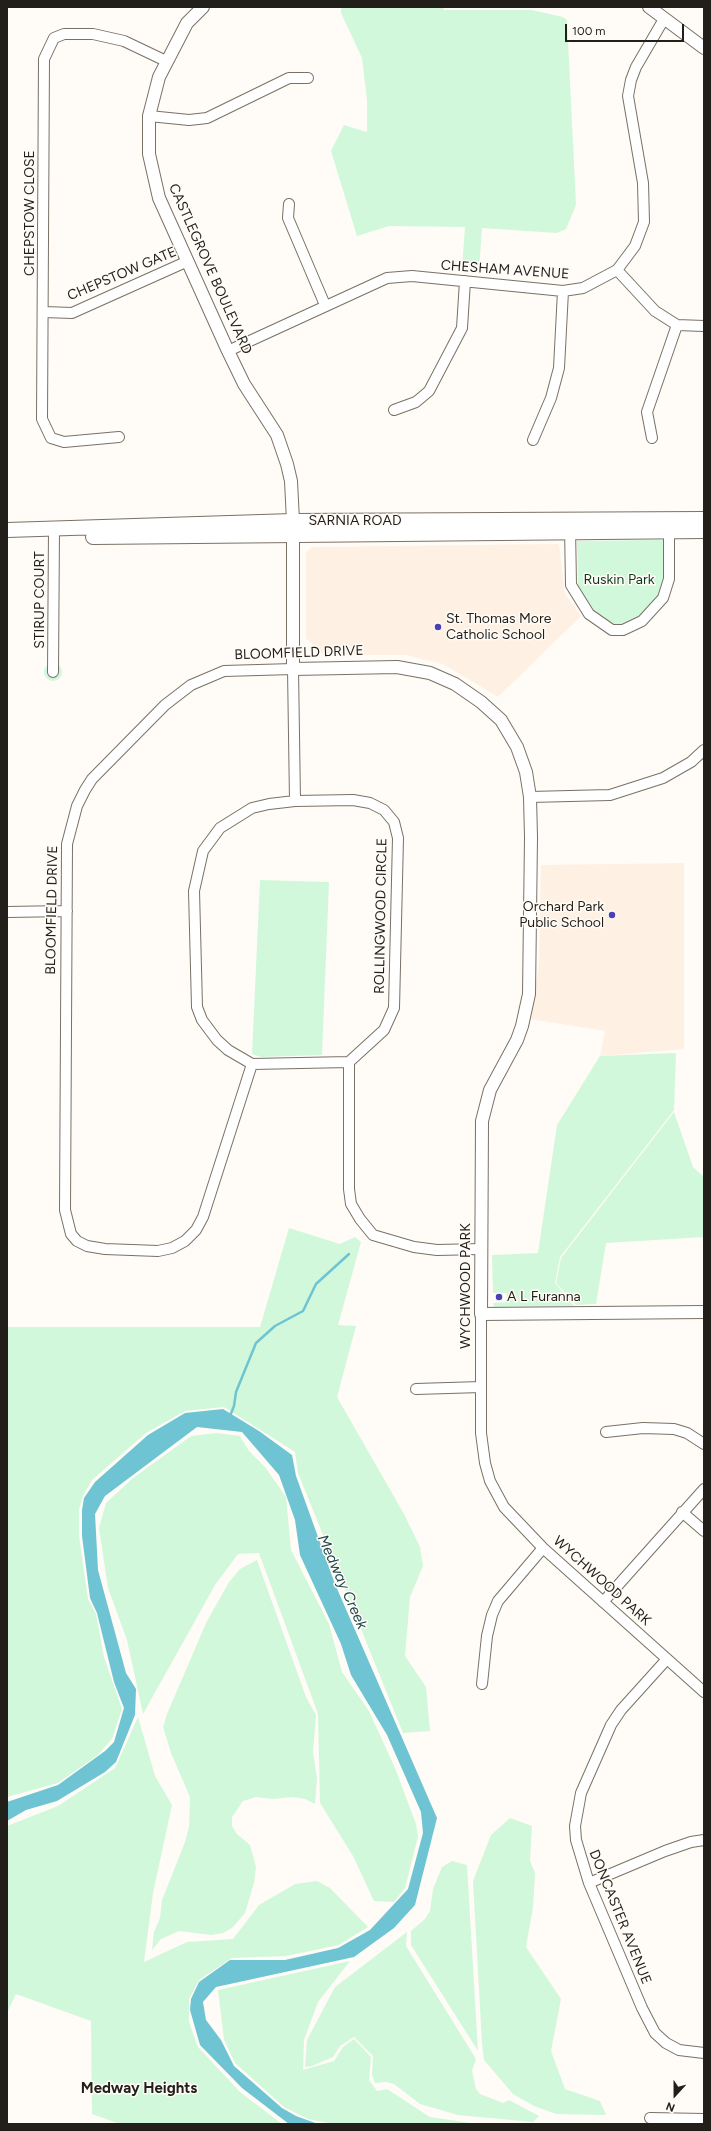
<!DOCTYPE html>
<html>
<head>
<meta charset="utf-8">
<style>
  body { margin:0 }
  #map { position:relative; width:711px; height:2131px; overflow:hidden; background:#fffbf6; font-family:Figtree,sans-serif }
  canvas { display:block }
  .frame { position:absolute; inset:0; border:8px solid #221f1a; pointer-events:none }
  .north { position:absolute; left:655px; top:2075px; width:40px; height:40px; -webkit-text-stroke:3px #fffbf6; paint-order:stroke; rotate:201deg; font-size:11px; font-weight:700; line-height:16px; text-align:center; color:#221f1a }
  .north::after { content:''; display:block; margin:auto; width:14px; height:18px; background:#221f1a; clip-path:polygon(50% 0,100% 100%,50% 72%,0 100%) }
  .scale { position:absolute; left:565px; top:24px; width:119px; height:18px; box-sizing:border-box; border:2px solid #221f1a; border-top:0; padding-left:5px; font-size:12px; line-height:14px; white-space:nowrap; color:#221f1a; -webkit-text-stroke:3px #fffbf6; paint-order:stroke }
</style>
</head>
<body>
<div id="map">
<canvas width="711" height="2131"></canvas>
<div class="frame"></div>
<div class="north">N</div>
<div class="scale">100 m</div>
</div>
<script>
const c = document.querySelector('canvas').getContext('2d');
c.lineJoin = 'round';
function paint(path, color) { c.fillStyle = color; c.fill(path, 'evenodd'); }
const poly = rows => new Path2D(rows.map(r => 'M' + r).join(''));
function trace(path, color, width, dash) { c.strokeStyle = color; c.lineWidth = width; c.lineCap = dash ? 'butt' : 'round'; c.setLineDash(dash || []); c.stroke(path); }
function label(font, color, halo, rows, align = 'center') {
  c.font = font + ' Figtree,sans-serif'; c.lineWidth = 3; c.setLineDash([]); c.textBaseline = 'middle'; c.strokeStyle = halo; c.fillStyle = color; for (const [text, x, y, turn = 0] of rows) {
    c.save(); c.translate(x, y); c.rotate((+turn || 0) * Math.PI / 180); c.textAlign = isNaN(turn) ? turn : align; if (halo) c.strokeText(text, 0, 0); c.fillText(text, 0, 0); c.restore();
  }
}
const built = poly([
  [559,544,565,594,581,616,498,697,443,664,405,655,324,655,306,638,306,553,312,547],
  [684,863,684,1049,600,1056,605,1031,531,1019,539,965,541,865]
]);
const green = poly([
  [341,7,443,7,444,10,532,10,563,17,567,20,576,205,566,229,557,233,482,228,479,270,462,268,465,227,389,226,357,236,331,151,344,125,367,132,367,100,362,58,341,13],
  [663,540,666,556,665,582,660,593,643,613,625,625,615,625,602,619,586,603,578,587,577,541],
  '44 672a9 9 0 1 1 18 0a9 9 0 1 1-18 0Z',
  [260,880,329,882,322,1055,261,1057,252,1054],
  [676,1053,674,1110,560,1257,555,1283,574,1306,494,1307,493,1303,506,1302,507,1293,493,1293,492,1255,538,1253,557,1125,600,1056],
  [674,1112,693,1167,704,1177,704,1237,606,1243,596,1304,576,1305,556,1283,561,1258],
  [289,1228,340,1244,355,1237,361,1242,338,1325,356,1326,337,1397,404,1514,420,1547,423,1566,410,1597,405,1656,426,1687,430,1731,403,1733,298,1473,295,1452,224,1407,185,1411,146,1433,92,1480,83,1496,79,1510,79,1535,88,1599,96,1614,104,1657,122,1709,112,1739,98,1755,58,1783,7,1797,7,1327,260,1327],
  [217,1433,240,1436,249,1451,265,1467,286,1497,291,1550,329,1624,342,1672,369,1711,395,1768,416,1824,418,1837,405,1888,394,1902,374,1901,353,1856,320,1803,318,1714,259,1553,238,1554,215,1585,143,1714,127,1640,108,1588,99,1528,106,1503,133,1478,191,1436],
  [257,1560,306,1697,316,1715,313,1752,317,1778,315,1804,305,1799,293,1797,272,1799,256,1797,243,1801,232,1817,232,1826,237,1834,250,1845,256,1867,254,1883,245,1913,232,1928,223,1933,211,1935,179,1931,161,1939,152,1950,154,1932,160,1918,162,1900,185,1842,189,1827,190,1797,171,1753,163,1727,167,1714,206,1623,229,1582,240,1569],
  [138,1717,155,1776,172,1805,153,1893,144,1962,187,1942,233,1939,259,1905,295,1884,317,1881,330,1888,368,1927,339,1945,286,1956,232,1958,199,1980,189,1999,189,2022,198,2047,240,2092,282,2124,120,2124,92,2114,91,2021,16,1994,7,2013,7,1826,58,1806,115,1768],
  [510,1818,532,1826,530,1861,535,1873,533,1907,526,1947,561,1999,551,2051,565,2089,600,2101,606,2115,556,2114,534,2106,513,2094,484,2060,482,2043,473,1881,491,1835],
  [452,1861,467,1865,478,2051,411,1945,411,1931,425,1919,430,1911,433,1889,442,1867],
  [407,1932,406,1946,476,2059,472,2071,476,2089,480,2094,503,2103,509,2100,539,2116,533,2122,458,2115,420,2104,394,2084,386,2082,375,2083,372,2075,373,2056,354,2037,340,2046,333,2057,312,2066,305,2067,307,2040,335,1987],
  [350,1961,318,2002,304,2040,303,2070,334,2061,343,2047,354,2039,371,2057,369,2080,377,2091,387,2089,430,2117,477,2124,333,2124,308,2119,284,2107,235,2063,224,2040,218,1990]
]);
const water = poly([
  [223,1409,259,1431,292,1455,296,1476,335,1584,437,1818,415,1905,394,1928,354,1957,216,1987,203,2002,206,2020,221,2040,234,2066,282,2108,296,2116,318,2124,289,2124,242,2088,200,2045,190,2010,191,1999,199,1982,230,1960,285,1960,338,1948,370,1930,408,1889,423,1833,421,1812,387,1735,351,1675,341,1644,300,1555,295,1520,279,1475,242,1432,197,1427,105,1496,95,1514,98,1570,126,1673,136,1689,135,1715,116,1762,105,1772,57,1801,26,1810,7,1821,7,1802,58,1785,105,1751,114,1742,124,1708,114,1682,97,1613,90,1598,82,1536,82,1510,84,1498,95,1482,148,1435,185,1413]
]);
const stream = poly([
  [230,1416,234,1406,236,1392,256,1343,275,1326,303,1311,316,1284,349,1254]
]);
const minor = poly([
  [149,116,189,120,207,118,289,78,308,78],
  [289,204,288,218,325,305],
  [617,270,655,311,677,325,704,326],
  [44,312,72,313,188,261],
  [228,351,387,278,412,276,563,291,583,288,617,270,635,246,644,222,643,183,628,96,631,80,636,67,664,19],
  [394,410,416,402,429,391,462,328,465,281],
  [119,437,64,442,51,438,42,419,44,59,54,38,64,34,93,34,124,41,166,61],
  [652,438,647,412,677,325],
  [533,440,551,398,559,368,563,291],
  [570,527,571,585,589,614,612,630,623,630,642,621,663,598,669,579,669,525],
  [53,672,54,529],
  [530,797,610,795,663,778,691,762,704,750],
  [353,800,370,803,384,810,394,822,398,838,394,1008,384,1030,349,1062,252,1064,228,1050,217,1040,202,1020,197,1007,194,891,203,851,220,828,252,808,269,804,295,801,353,800],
  [7,912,67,911],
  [349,1062,349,1189,351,1204,360,1219,373,1235,414,1247,437,1250,481,1249],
  [252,1064,203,1217,196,1230,185,1241,172,1248,158,1251,105,1249,87,1246,77,1241,71,1234,65,1210,67,844,77,806,85,790,92,779,165,705,191,685,224,671,293,669,295,801],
  [481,1314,481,1433,485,1463,490,1481,504,1507,543,1548,704,1692],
  [416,1389,481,1387],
  [606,1432,643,1428,674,1429,687,1433,704,1444],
  [682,1512,704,1531],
  [603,1602,704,1489],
  [667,1659,621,1710,611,1725,581,1793,575,1826,576,1840,589,1883,642,2008,655,2033,666,2043,679,2050,704,2053],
  [482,1684,487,1636,492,1615,498,1601,543,1548],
  [589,1883,665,1851,691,1842,704,1840],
  [650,2118,704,2119]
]);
const tertiary = poly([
  [203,7,187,23,159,77,149,116,149,154,159,198,228,351,244,384,277,435,287,464,291,481,293,521],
  [649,7,704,48],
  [293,535,293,669,397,667,430,673,455,684,481,702,501,720,517,747,526,772,530,797,531,837,529,994,522,1026,517,1040,490,1090,482,1121,481,1314,704,1312]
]);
const secondary = poly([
  [7,530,293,521,704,519],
  [93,537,704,531]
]);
const markers = [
  [438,627,4,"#4b41b7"],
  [612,915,4,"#4b41b7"],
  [499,1297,4,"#4b41b7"]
];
const streetNames = [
  ["CHEPSTOW CLOSE",30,213,-90],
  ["CASTLEGROVE BOULEVARD",210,269,66],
  ["CHESHAM AVENUE",505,270,4],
  ["CHEPSTOW GATE",122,274,-23],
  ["SARNIA ROAD",355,521],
  ["STIRUP COURT",40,600,-90],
  ["BLOOMFIELD DRIVE",299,653,-2],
  ["BLOOMFIELD DRIVE",52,910,-89],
  ["ROLLINGWOOD CIRCLE",381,916,-89],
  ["WYCHWOOD PARK",466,1286,-90],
  ["WYCHWOOD PARK",602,1581,42],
  ["DONCASTER AVENUE",620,1917,68]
];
const parkNames = [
  ["Ruskin Park",619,580]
];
const poiNames = [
  ["St. Thomas More",446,619],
  ["Catholic School",446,635],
  ["Orchard Park",604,907,"right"],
  ["Public School",604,923,"right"],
  ["A L Furanna",507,1297]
];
const waterNames = [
  ["Medway Creek",342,1582,66]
];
const neighbourhoodNames = [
  ["Medway Heights",139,2089]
];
paint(built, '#fef1e3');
paint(green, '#d2f8db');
paint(water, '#6fc4d3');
trace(stream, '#6fc4d3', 2.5);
trace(minor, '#7a7166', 12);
trace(tertiary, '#7a7166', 14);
trace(secondary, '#7a7166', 16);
trace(minor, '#fff', 10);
trace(tertiary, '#fff', 12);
trace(secondary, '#fff', 14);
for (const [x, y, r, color] of markers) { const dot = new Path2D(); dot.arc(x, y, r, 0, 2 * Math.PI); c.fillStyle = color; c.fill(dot); trace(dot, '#fffbf6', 1.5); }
label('14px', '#221f1a', '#fffbf6', streetNames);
label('14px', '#0d391d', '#fffbf6', parkNames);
label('14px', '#221f1a', '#fffbf6', poiNames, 'left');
label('italic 15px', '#1f474e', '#fffbf6', waterNames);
label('bold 15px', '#221f1a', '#fffbf6', neighbourhoodNames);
</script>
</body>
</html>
